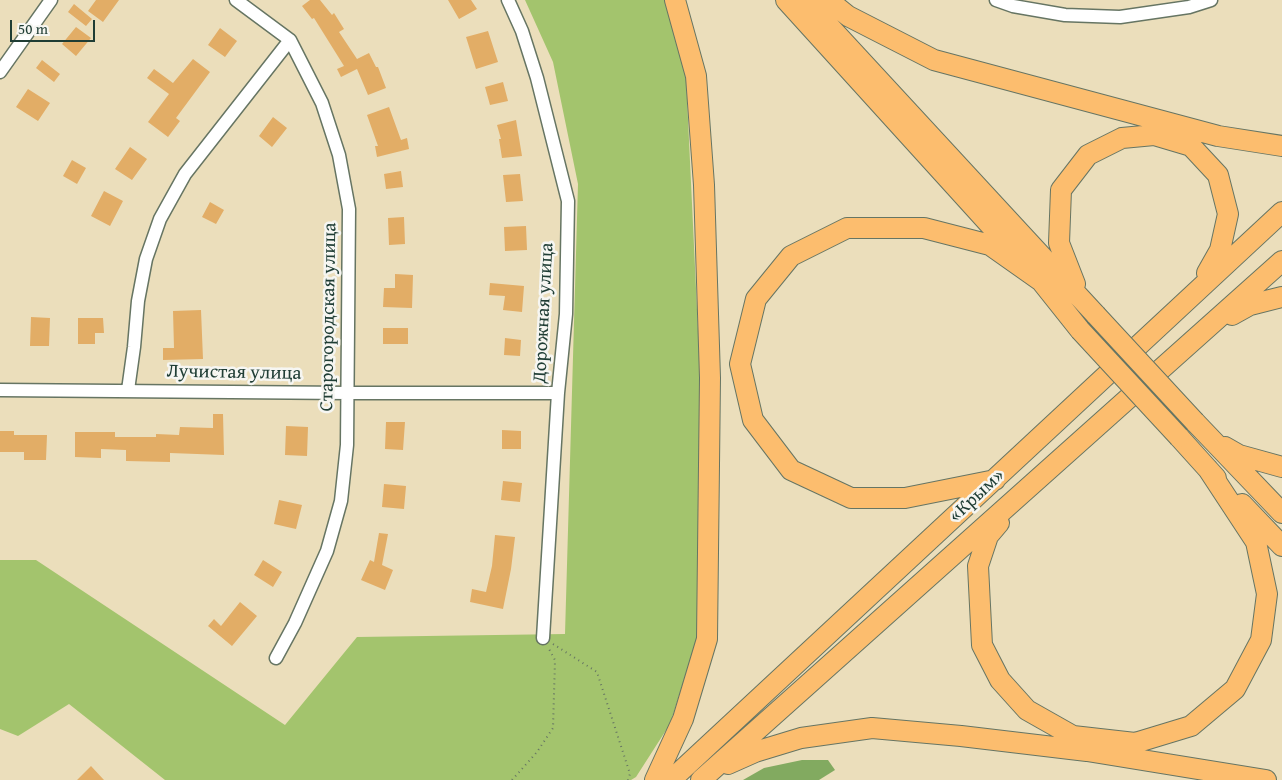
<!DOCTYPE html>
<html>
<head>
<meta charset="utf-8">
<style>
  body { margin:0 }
  #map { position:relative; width:1282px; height:780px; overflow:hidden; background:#ebdebb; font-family:"Gentium Book Plus",serif }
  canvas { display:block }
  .scale { position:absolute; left:10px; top:20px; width:85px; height:22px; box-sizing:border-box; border:2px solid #1f3d34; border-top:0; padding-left:6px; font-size:15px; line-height:18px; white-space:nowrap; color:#1f3d34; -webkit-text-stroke:4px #f6f6f2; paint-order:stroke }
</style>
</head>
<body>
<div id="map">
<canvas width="1282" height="780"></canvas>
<div class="scale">50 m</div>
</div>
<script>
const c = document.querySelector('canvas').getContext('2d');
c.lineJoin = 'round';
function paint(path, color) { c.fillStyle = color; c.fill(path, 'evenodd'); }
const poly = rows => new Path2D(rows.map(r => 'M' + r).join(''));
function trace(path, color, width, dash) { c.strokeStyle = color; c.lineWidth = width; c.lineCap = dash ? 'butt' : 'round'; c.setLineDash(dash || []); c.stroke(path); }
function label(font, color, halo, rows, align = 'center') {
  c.font = font + ' "Gentium Book Plus",serif'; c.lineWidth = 5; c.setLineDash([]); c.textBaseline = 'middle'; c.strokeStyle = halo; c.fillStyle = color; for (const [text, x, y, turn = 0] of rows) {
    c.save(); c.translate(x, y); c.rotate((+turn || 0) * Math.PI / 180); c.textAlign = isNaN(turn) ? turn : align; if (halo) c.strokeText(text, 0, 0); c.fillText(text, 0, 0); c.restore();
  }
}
const green = poly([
  [525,0,665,0,686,77,700,373,698,635,670,724,636,777,631,780,165,780,69,704,18,736,0,729,0,560,36,560,285,725,357,637,565,634,578,184,553,62]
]);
const forest = poly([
  [802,760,828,760,835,770,819,780,743,780,764,768]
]);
const building = poly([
  [96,0,119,0,103,22,88,11],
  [310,0,320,0,332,15,334,13,344,29,339,32,357,59,369,53,376,67,378,67,386,88,368,95,357,69,341,77,337,69,344,66,314,18,312,19,302,6],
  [448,0,471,0,477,9,459,19],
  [74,4,92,19,86,26,68,12],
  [76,27,91,38,76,56,62,44],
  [220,28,237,41,225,57,208,45],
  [488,31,498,62,476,69,466,37],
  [193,59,210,72,176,118,180,121,168,137,148,122,169,94,147,78,154,69,173,83],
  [42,60,60,74,54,82,36,68],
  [503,82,508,101,490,105,485,87],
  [28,89,50,103,38,121,16,107],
  [389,107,401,140,407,138,409,149,377,157,375,146,378,146,367,115],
  [273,117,287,128,272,147,259,136],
  [516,120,522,156,502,158,499,139,501,139,497,125],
  [130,147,147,159,132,180,115,169],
  [72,160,86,168,77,184,63,176],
  [401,171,403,187,386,189,384,174],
  [520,174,523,201,506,202,503,175],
  [104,191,123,201,110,226,91,216],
  [210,202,224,210,216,224,202,217],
  [404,217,405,244,389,245,388,218],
  [526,226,527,250,505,251,504,227],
  [395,274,413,275,412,308,383,307,384,288,395,288],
  [490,283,524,286,522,312,503,310,505,296,489,295],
  [201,310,203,359,163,360,163,348,174,348,173,311],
  [31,317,50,318,49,346,30,346],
  [78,318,103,318,104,333,95,333,95,344,78,344],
  [383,328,408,328,408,344,383,344],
  [505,338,521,340,520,356,504,355],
  [213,414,223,414,224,455,170,453,170,462,126,461,126,450,101,449,101,458,75,457,75,432,115,432,115,437,156,437,156,434,179,435,180,427,213,428],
  [386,422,405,422,403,450,385,449],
  [286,426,308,427,307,456,285,455],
  [502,430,521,431,521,449,502,449],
  [0,431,14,431,14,435,47,435,46,460,24,460,24,452,0,452],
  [503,481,522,483,520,502,501,500],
  [384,484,406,486,404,509,382,507],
  [279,500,302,505,296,529,274,524],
  [379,533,388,534,382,565,393,570,385,590,361,580,370,560,374,562],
  [495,535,515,537,511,569,503,609,470,602,472,589,486,592,492,566],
  [263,560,282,572,273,587,254,575],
  [240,602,257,616,232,646,208,626,214,619,221,626],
  [91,766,104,780,77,780]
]);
const path = poly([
  [553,644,597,672,630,774,628,780],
  [512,780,537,752,553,728,555,660,549,649]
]);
const street = poly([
  [236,0,290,40,322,103,339,155,349,209,347,445,341,501,327,551,295,623,276,658],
  [508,0,522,31,537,78,568,201,566,314,558,393,543,638],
  [996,0,1013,6,1065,15,1120,17,1189,7,1211,0],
  [0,72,51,0],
  [0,390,347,393,558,393],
  [128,390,134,347,138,301,146,259,160,219,185,174,290,40]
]);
const primary = poly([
  [786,0,1041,281,1080,330],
  [805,0,1096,315],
  [828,0,848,16,934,60,1218,136,1282,146],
  [1075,284,1059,243,1061,190,1088,155,1122,138,1154,135,1191,146,1218,175,1228,214,1220,250,1207,273],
  [1232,315,1250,305,1282,297],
  [1195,422,1282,513],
  [1179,437,1216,478],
  [1225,447,1239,455,1282,467],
  [995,480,905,498,851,498,791,470,753,420,740,364,756,299,791,256,847,228,924,228,990,245,1041,281],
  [1242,504,1282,546],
  [999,523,988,536,978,566,982,645,1000,680,1027,710,1073,736,1135,743,1191,726,1235,689,1261,640,1267,594,1256,542,1208,469],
  [728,764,755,752,801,738,872,728,961,736,1087,751,1266,780],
  [655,780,683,719,707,639,710,378,704,185,696,76,675,0],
  [671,780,1282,212],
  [701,780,1282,261]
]);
const primaryBridge = poly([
  [1096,315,1195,422],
  [1080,330,1179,437]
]);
const streetNames = [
  ["Дорожная улица",544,313,-87],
  ["Старогородская улица",329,317,-89],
  ["Лучистая улица",234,373,1],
  ["«Крым»",977,496,-43]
];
paint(green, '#a3c46d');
paint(forest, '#82aa60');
paint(building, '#e2ad66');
trace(street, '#667563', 15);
trace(primary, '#667563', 22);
trace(path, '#667563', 2, [1, 4]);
trace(street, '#fff', 12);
trace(primary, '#fcbd6e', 20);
trace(primaryBridge, '#667563', 22, []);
trace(primaryBridge, '#fcbd6e', 20);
label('19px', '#1f3d34', '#f6f6f2', streetNames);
</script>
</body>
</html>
